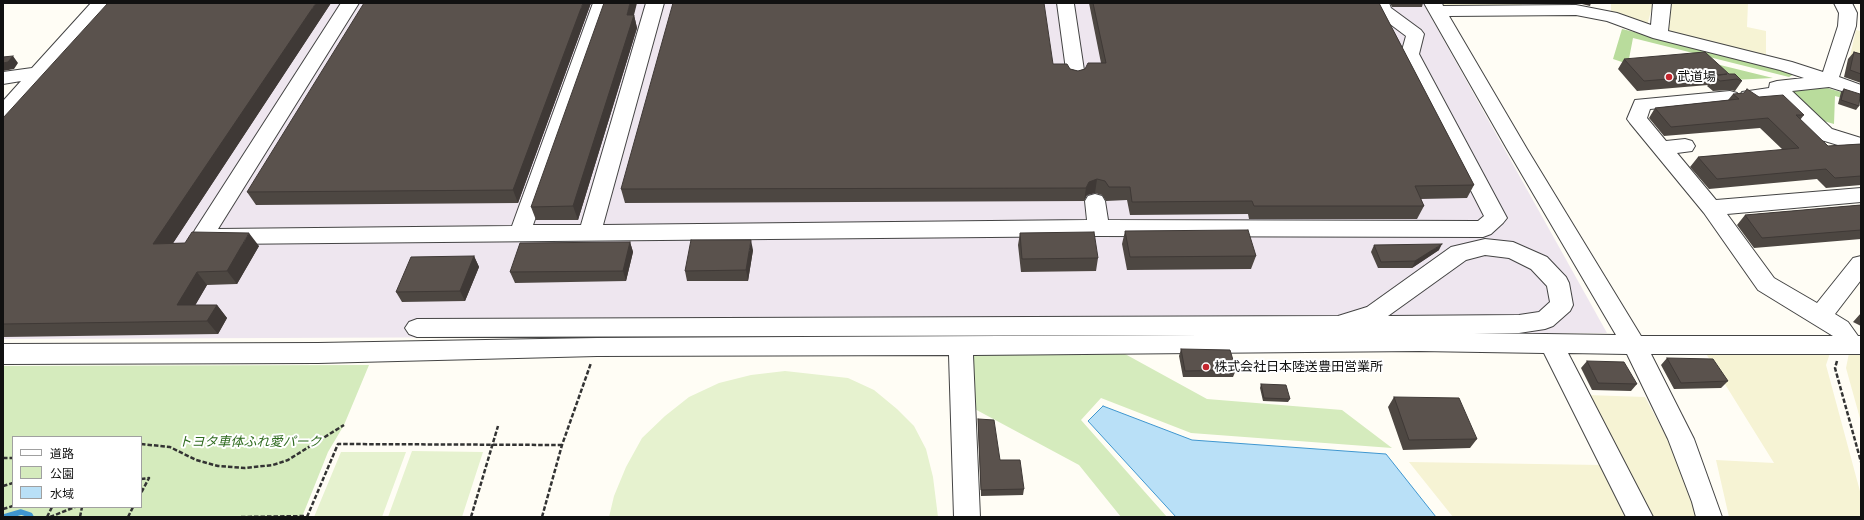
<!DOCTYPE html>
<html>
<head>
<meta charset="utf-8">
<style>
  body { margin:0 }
  #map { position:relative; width:1864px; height:520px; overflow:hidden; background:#fffdf5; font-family:"Zilla Slab","Noto Sans JP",serif }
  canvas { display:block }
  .frame { position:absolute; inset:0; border:4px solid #111; pointer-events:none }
  .legend { position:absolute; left:12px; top:436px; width:130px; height:72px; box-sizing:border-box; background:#fff; border:1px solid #a0a0a0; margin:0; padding:5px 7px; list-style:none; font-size:12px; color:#111 }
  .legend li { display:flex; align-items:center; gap:8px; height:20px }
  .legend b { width:20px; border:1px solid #a0a0a0 }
</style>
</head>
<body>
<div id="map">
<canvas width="1864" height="520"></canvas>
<div class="frame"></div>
<ul class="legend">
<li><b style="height:5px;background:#fff"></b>道路</li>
<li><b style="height:11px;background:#d5ebbd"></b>公園</li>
<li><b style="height:11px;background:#b9e0f7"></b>水域</li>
</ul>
</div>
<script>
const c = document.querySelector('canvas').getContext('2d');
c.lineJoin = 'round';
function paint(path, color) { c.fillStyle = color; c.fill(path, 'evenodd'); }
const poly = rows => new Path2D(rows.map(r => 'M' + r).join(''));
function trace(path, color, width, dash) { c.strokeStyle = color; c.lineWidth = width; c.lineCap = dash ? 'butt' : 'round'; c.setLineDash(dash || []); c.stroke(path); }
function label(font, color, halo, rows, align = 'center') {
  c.font = font + ' "Zilla Slab","Noto Sans JP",serif'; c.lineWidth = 4; c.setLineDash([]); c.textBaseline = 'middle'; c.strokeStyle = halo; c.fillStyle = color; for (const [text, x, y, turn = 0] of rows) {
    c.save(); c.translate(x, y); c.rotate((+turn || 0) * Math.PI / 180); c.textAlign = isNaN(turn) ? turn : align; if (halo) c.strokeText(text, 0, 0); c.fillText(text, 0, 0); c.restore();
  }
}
const industrial = poly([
  [106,3,1423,3,1607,333,3,339,3,115]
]);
const farmland = poly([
  [1441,3,1520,3,1524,7,1444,8],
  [1611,3,1653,3,1647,26,1611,13],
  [1669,3,1748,3,1747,27,1766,31,1766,57,1667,32],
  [1856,30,1861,31,1861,59,1850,56],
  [1705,352,1830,353,1826,365,1861,495,1861,517,1729,517,1716,460,1774,463],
  [1849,353,1861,353,1861,422,1846,368],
  [1587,395,1645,397,1670,444,1694,505,1697,517,1650,517],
  [1409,462,1601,465,1626,517,1453,517]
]);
const green = poly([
  [969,353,1125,354,1207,399,1342,410,1392,448,1191,433,1101,398,1081,420,1167,517,1121,517,1079,465,971,407],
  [369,365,344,425,328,452,302,517,3,517,3,366],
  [13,437,141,437,141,507,13,507]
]);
const forest = poly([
  [1622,29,1782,68,1796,73,1789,77,1633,38,1628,64,1613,59],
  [1716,64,1773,78,1733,80],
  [1827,88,1861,98,1861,103,1835,96,1834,124,1820,120,1790,91]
]);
const pitch = poly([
  [785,371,848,378,874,390,897,409,914,426,926,449,933,477,938,517,609,517,614,496,626,467,642,438,665,416,689,397,719,383,751,375],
  [412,451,483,452,462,517,388,517],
  [341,452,406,452,382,517,314,517]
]);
const water = poly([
  [1103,406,1192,440,1386,454,1436,517,1176,517,1088,421,1103,406]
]);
const stream = poly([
  [4,517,21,512,30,515,31,517]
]);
const path = poly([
  [1837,361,1835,368,1861,462],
  [141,444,170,447,196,460,218,466,245,468,273,465,288,460,344,425],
  [3,458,13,458],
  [141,479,149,478,141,493],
  [3,486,13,483],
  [3,509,13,506],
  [47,517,52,507],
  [50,517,75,507],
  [80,517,82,507],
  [128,517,133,507],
  [241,517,306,516],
  [307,517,338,444,562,445],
  [471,517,498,426],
  [542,517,562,445,591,363]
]);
const minor = poly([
  [91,3,109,3,10,117,3,119,3,101,21,81,3,84,3,72,32,68,91,3],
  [341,3,359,3,218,229,512,226,593,3,611,3,533,225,581,225,646,3,664,3,603,225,1087,220,1085,201,1088,196,1095,194,1102,196,1105,201,1108,220,1478,221,1484,216,1401,54,1406,36,1378,15,1371,3,1389,3,1391,8,1421,30,1424,34,1419,54,1507,218,1503,223,1491,234,1483,237,1099,236,222,244,214,242,213,238,211,242,203,244,195,242,192,236,195,230,341,3],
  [1057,3,1074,4,1085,77,1083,81,1076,83,1069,81,1067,77,1057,3],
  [1424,3,1442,3,1443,6,1576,5,1617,13,1651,25,1653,3,1671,3,1668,31,1792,62,1823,72,1838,26,1839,13,1834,3,1852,3,1857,13,1856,26,1839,77,1861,85,1861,97,1829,87,1792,91,1832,129,1861,138,1861,152,1818,139,1779,99,1749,102,1742,100,1740,96,1742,92,1769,88,1770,83,1777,81,1804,78,1780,70,1653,38,1607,21,1576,15,1449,16,1527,149,1641,336,1833,336,1758,290,1704,213,1630,123,1627,119,1635,100,1730,91,1737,93,1739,97,1737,101,1650,109,1647,118,1666,141,1685,139,1692,141,1695,146,1692,151,1677,153,1716,200,1861,188,1861,202,1727,214,1774,278,1817,303,1853,258,1861,256,1861,280,1835,314,1848,322,1858,336,1861,336,1861,354,1651,354,1694,439,1722,517,1696,517,1692,502,1668,439,1627,354,1568,353,1653,517,1626,517,1544,353,1419,351,973,355,980,517,954,517,949,355,597,356,318,363,3,364,3,344,318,343,597,338,1200,335,417,337,409,334,405,328,409,322,417,319,1338,316,1367,307,1451,247,1485,239,1513,242,1547,257,1566,277,1569,283,1573,305,1570,311,1553,326,1545,329,1519,333,1474,333,1616,335,1507,149,1424,3],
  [1485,255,1509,258,1531,269,1547,286,1550,302,1539,312,1519,315,1388,316,1466,260,1485,255]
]);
const wall = poly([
  [331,3,173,243,259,246,237,284,207,285,195,305,217,305,227,318,218,334,3,337,3,118],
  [591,3,518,203,256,205,247,192],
  [1089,3,1379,3,1474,185,1467,198,1421,199,1424,206,1417,219,1249,219,1248,214,1130,215,1127,200,1106,201,1102,195,1095,193,1087,195,1084,201,625,203,621,189,1053,64,1078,71,1101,63],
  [1390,3,1423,3,1422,7,1392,7],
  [1578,3,1591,3,1590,6],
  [634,15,637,28,578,220,536,220,531,207],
  [1854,52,1861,54,1861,83,1844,77,1848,59],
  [1624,59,1729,74,1742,81,1735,91,1730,90,1713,91,1707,86,1708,85,1637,91,1618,69],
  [1844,89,1859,106,1856,110,1838,104,1841,92],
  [1733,94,1759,97,1804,115,1800,120,1828,146,1861,144,1861,185,1826,188,1817,179,1709,189,1690,167,1698,157,1783,150,1760,128,1664,136,1649,118,1655,108,1728,100],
  [1861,205,1861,239,1754,248,1737,225,1745,215],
  [1125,231,1256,256,1251,269,1127,270,1122,244],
  [1020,233,1098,258,1096,271,1021,272,1018,245],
  [630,242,633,252,626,281,515,283,510,272],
  [1374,245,1439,250,1412,268,1378,268,1371,252],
  [753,250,748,281,687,281,685,271],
  [474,256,479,267,465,301,402,302,396,292],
  [1861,313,1861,326,1853,322],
  [1181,349,1236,370,1233,377,1183,377,1179,356],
  [1667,358,1728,381,1721,388,1674,389,1661,365],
  [1587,361,1637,384,1631,391,1592,390,1581,368],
  [1261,384,1290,399,1288,402,1263,401,1260,388],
  [1394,397,1477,439,1470,448,1403,450,1388,407],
  [978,419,1000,460,1024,489,1023,495,981,496,978,425]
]);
const shadedWall = poly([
  [316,3,331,3,164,257,153,244],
  [583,3,591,3,518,203,513,190],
  [630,3,637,3,634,15,637,28,578,220,573,206],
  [13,56,18,63,14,69,3,71,3,63],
  [1097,179,1095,193,1087,195,1084,201,1086,188,1089,182],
  [249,233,259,246,237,284,227,271],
  [751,240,753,250,748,281,746,270],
  [630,242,633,252,626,281,623,271],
  [1442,244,1439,250,1412,268,1415,261],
  [474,256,479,267,465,301,460,291],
  [197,272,207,285,188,318,177,305],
  [217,305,227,318,218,334,207,321]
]);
const building = poly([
  [108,3,316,3,153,244,185,243,192,232,249,233,227,271,197,272,177,305,217,305,207,321,3,324,3,118,108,3],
  [364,3,583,3,513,190,247,192,364,3],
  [604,3,630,3,627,15,634,15,573,206,531,207,604,3],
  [673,3,1044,3,1053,64,1067,64,1070,69,1078,71,1085,69,1088,63,1106,63,1093,3,1379,3,1474,185,1415,186,1424,206,1254,206,1252,201,1132,202,1130,187,1109,187,1105,181,1097,179,1089,182,1086,188,621,189,673,3],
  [1705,52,1729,74,1735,74,1742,81,1737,79,1720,81,1714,76,1727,74,1644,81,1624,59,1705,52],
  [1854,52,1861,54,1861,74,1850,70,1854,52],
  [13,56,8,62,3,63,3,57,13,56],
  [1747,89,1759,97,1783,95,1804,115,1796,115,1828,146,1861,144,1861,176,1835,178,1826,169,1717,179,1698,157,1799,148,1768,118,1671,127,1655,108,1739,99,1733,94,1744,93,1747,89],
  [1844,89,1860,94,1859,106,1841,100,1844,89],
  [1861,205,1861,230,1762,238,1745,215,1861,205],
  [1248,230,1256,256,1130,257,1125,231,1248,230],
  [1094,232,1098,258,1022,259,1020,233,1094,232],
  [691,240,751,240,746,270,685,271,691,240],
  [630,242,623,271,510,272,520,243,630,242],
  [1442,244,1415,261,1381,262,1374,245,1442,244],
  [474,256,460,291,396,292,411,257,474,256],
  [1181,349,1230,350,1236,370,1185,371,1181,349],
  [1667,358,1713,359,1728,381,1681,383,1667,358],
  [1587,361,1624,362,1637,384,1598,383,1587,361],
  [1261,384,1286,385,1290,399,1264,398,1261,384],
  [1394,397,1459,398,1477,439,1409,440,1394,397],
  [978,419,994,420,1000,460,1020,460,1024,489,981,490,978,419]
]);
const markers = [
  [1669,77,4,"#c4262e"],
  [1206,367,4,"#c4262e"]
];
const poiNames = [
  ["武道場",1677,77],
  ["株式会社日本陸送豊田営業所",1214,367]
];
const parkNames = [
  ["トヨタ車体ふれ愛パーク",250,442]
];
paint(industrial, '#eee6ef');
paint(farmland, '#f6f3d4');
paint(green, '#d5ebbd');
paint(forest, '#b9dc9c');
paint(pitch, '#e6f2cf');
paint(water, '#b9e0f7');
trace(water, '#3f96cf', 1);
trace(stream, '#3f96cf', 5.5);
trace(minor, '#444', 2);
trace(path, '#333', 2.5, [4.5, 2]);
paint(minor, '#fff');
paint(wall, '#4d4742');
paint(shadedWall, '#3f3936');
paint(building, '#5a524d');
trace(building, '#3f3936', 1);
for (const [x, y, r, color] of markers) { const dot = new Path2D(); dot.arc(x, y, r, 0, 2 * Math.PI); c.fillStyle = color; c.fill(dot); trace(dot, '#fff', 1.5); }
label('13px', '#111', '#fff', poiNames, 'left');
label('italic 13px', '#2f6b1f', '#fff', parkNames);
</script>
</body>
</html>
